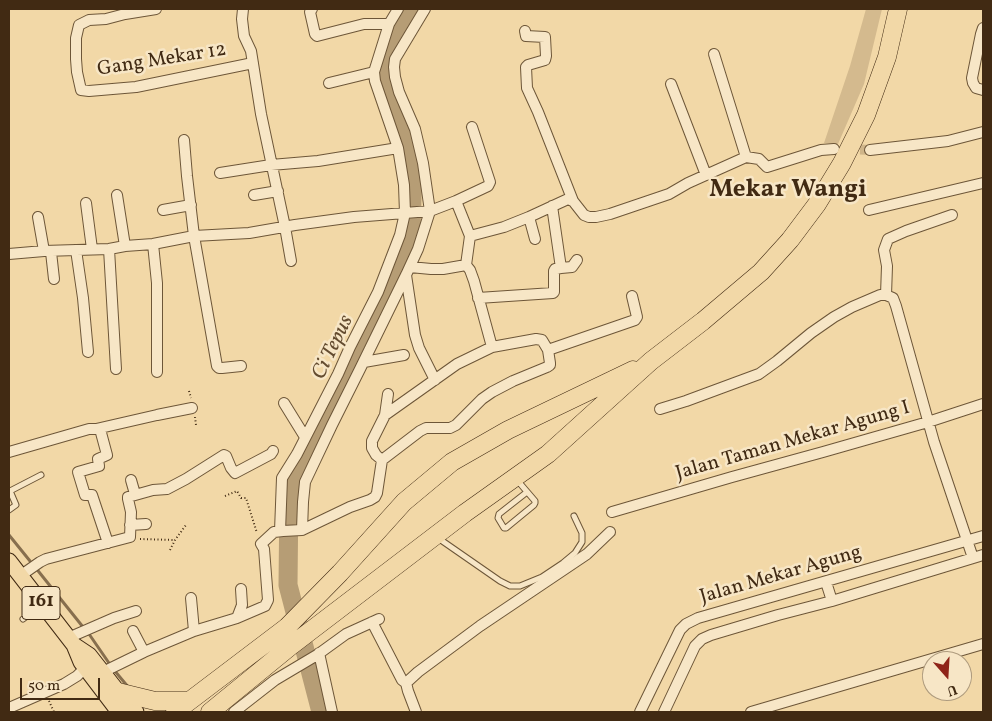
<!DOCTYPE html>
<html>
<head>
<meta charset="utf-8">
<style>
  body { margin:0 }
  #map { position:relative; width:992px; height:721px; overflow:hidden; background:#f2d8a7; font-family:Vollkorn,serif }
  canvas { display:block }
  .frame { position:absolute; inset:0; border:10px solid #412a13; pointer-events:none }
  .north { position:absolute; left:922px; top:651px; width:50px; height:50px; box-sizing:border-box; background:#f7e6c6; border:1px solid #ae9b7e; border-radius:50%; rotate:161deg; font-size:14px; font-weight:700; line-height:20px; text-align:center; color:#412a13 }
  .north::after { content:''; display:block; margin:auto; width:18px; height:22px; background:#8f2418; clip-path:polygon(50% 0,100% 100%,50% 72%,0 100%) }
  .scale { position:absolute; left:20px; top:678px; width:80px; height:22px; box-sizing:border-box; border:2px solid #412a13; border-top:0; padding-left:6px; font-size:15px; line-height:18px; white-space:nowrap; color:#412a13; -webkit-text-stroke:4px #f7e6c6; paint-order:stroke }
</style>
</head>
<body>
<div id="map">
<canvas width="992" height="721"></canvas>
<div class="frame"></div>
<div class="north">U</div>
<div class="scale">50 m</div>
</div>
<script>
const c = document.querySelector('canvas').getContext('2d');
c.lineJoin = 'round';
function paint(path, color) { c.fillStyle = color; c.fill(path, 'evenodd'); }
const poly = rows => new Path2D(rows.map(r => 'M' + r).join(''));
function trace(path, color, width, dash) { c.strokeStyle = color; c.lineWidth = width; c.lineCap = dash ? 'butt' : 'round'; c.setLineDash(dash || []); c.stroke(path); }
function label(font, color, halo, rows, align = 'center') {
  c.font = font + ' Vollkorn,serif'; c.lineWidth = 5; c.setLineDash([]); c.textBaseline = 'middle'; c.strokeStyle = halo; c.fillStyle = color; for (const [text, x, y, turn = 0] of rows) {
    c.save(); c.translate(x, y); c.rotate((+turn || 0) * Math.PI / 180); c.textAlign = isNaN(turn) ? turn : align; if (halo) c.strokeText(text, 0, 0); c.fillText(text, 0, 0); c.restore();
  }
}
const green = poly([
  [866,9,882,9,864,84,838,144,824,143,850,66]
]);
const stream = poly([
  [9,535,30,561],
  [35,567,83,627],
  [89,634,109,663],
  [114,670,129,688]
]);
const river = poly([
  [321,712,288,585,289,492,386,295,411,234,413,162,384,70,384,67,405,25,415,9]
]);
const minorTunnel = poly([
  [845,149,870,150]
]);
const path = poly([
  [189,391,191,398],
  [195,417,196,425],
  [225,496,237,491,241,498,246,498,257,533],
  [140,539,175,540],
  [170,550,175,540,186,525],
  [49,701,54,712]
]);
const service = poly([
  [517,480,535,501,535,503,534,505,506,528,504,528,498,518,499,514,527,492],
  [9,510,16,505,10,491,41,475],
  [438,538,500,581,510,586,520,586,542,577,563,563,575,553,582,542,582,533,574,516],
  [23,619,42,605]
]);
const minor = poly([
  [156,9,125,14,106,19,89,20,79,25,76,38,76,59,77,72,81,90,89,91,136,87,253,63],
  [243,9,242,19,244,36,251,51,261,114,285,227,291,261],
  [312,9,310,12,315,34,317,36,364,24,389,24],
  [425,9,395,59,394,67,395,77,399,92,415,129,423,163,430,211,456,201,470,236,504,227,529,217,568,199,573,201,584,215,589,217,596,217,610,214,669,194,688,183,746,157,759,159,767,167,821,150,834,149],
  [983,28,981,34,972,78,973,83,976,88,983,90],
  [525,31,526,36,545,37,546,56,545,60,528,65,526,67,527,88,538,112,573,201],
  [714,54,746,157],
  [329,83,374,72],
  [671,84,706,175],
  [184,140,187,176,194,236,217,366,219,368,222,368,241,366],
  [870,150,948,141,983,132],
  [220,173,271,165,318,161,398,148],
  [117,195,125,246],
  [254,195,278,191],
  [456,201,488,186,490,182,472,127],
  [86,203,92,249],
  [552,206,561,268,572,267,577,260],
  [163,210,191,205],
  [869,210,983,183],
  [38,217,44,251],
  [529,217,535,239],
  [153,244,157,283,157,372],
  [109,249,116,369],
  [76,250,83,298,88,352],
  [51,252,54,279],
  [9,254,44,251,109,249,125,246,153,244,194,236,249,233,295,225,354,217,430,211,418,249,406,275,360,369,332,425,305,482,303,502,302,530],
  [466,265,470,270,474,281,492,347],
  [410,267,431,269,443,269,466,265,470,236],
  [406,275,415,335,419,348,435,380],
  [886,295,887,266,884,250,888,239,906,231,952,215],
  [478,298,553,293,554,292,554,271,555,269,561,268],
  [364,362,404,355],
  [284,403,305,437],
  [660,409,686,401,759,374,777,361,811,333,834,317,852,307,880,295,886,295,893,298,896,306,934,442,973,558],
  [385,415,388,394],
  [100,429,107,455,98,459,99,466,78,472,85,495,92,495,108,543],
  [9,452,89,429,96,429,157,415,192,408],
  [382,460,376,455,372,448,372,441,385,415,457,364,492,347,536,339,542,340,548,350],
  [131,480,135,494],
  [612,512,732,477,823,452,928,422,983,404],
  [130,525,146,524],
  [280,531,282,478,297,454,338,374,350,347,378,292,400,235,405,213,404,185,398,148,375,81,374,72,389,24,398,9],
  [20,576,40,562,46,559,130,537,131,512,128,499,128,497,153,490,167,489,186,479,224,455,226,456,231,468,235,473,271,454,273,451],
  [826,582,832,601],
  [191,598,194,631],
  [237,618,242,605,241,589],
  [372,622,402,680,406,683],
  [133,631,144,652],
  [68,638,114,618,136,611],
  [319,653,332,712],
  [103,672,144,652,194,631,237,618,265,606,268,600,264,549,261,544,274,532,283,531,302,530,350,507,370,500,375,497,377,493,382,460,420,431,426,428,450,428,456,425,482,399,492,392,513,381,547,367,550,365,550,363,548,350,635,320,637,317,632,296],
  [9,708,64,684,77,676,85,668],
  [234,712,275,680,317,655,346,634,379,619],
  [416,712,408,691,406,683,418,672,480,626,587,554,610,532],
  [640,712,680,630,686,624,698,618,983,536],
  [664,712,695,646,702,639,711,635,778,615,832,601,983,555],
  [751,712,983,644]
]);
const primary = poly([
  [9,561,74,645,81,662,119,712],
  [74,645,89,655,118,692,136,712]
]);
const motorway = poly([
  [118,692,155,701,189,701],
  [175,712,287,627,340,573,404,502,452,462,508,430,633,370],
  [210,712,292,645,465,513,548,454,651,361,703,321,761,272,790,240,817,204,842,163,866,115,887,57,898,9]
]);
const shields = [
  [41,603,38]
];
const shieldNames = [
  ["161",41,603]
];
const streetNames = [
  ["Gang Mekar 12",162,61,-9],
  ["Jalan Taman Mekar Agung I",793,442,-16],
  ["Jalan Mekar Agung",781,576,-16]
];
const waterNames = [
  ["Ci Tepus",334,348,-64]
];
const districtNames = [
  ["Mekar Wangi",788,191]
];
paint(green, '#d4ba8e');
trace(stream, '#876f4e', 3);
trace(river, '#b69d75', 19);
trace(minorTunnel, '#cfb589', 10, [10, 5]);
trace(service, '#6d5638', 7);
trace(minor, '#6d5638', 12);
trace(primary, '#412a13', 17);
trace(motorway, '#412a13', 19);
trace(path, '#412a13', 2, [1, 2.5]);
trace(service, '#f7e6c6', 5);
trace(minor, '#f7e6c6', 10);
trace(primary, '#f2d8a7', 15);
trace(motorway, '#f2d8a7', 18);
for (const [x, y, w] of shields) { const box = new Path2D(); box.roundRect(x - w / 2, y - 16.5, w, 33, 4); c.fillStyle = '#f7e6c6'; c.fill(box); trace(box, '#412a13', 1); }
label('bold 19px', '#412a13', null, shieldNames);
label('20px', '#412a13', '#f7e6c6', streetNames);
label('italic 21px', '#644c30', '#f7e6c6', waterNames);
label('bold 25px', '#412a13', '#f7e6c6', districtNames);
</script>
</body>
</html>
